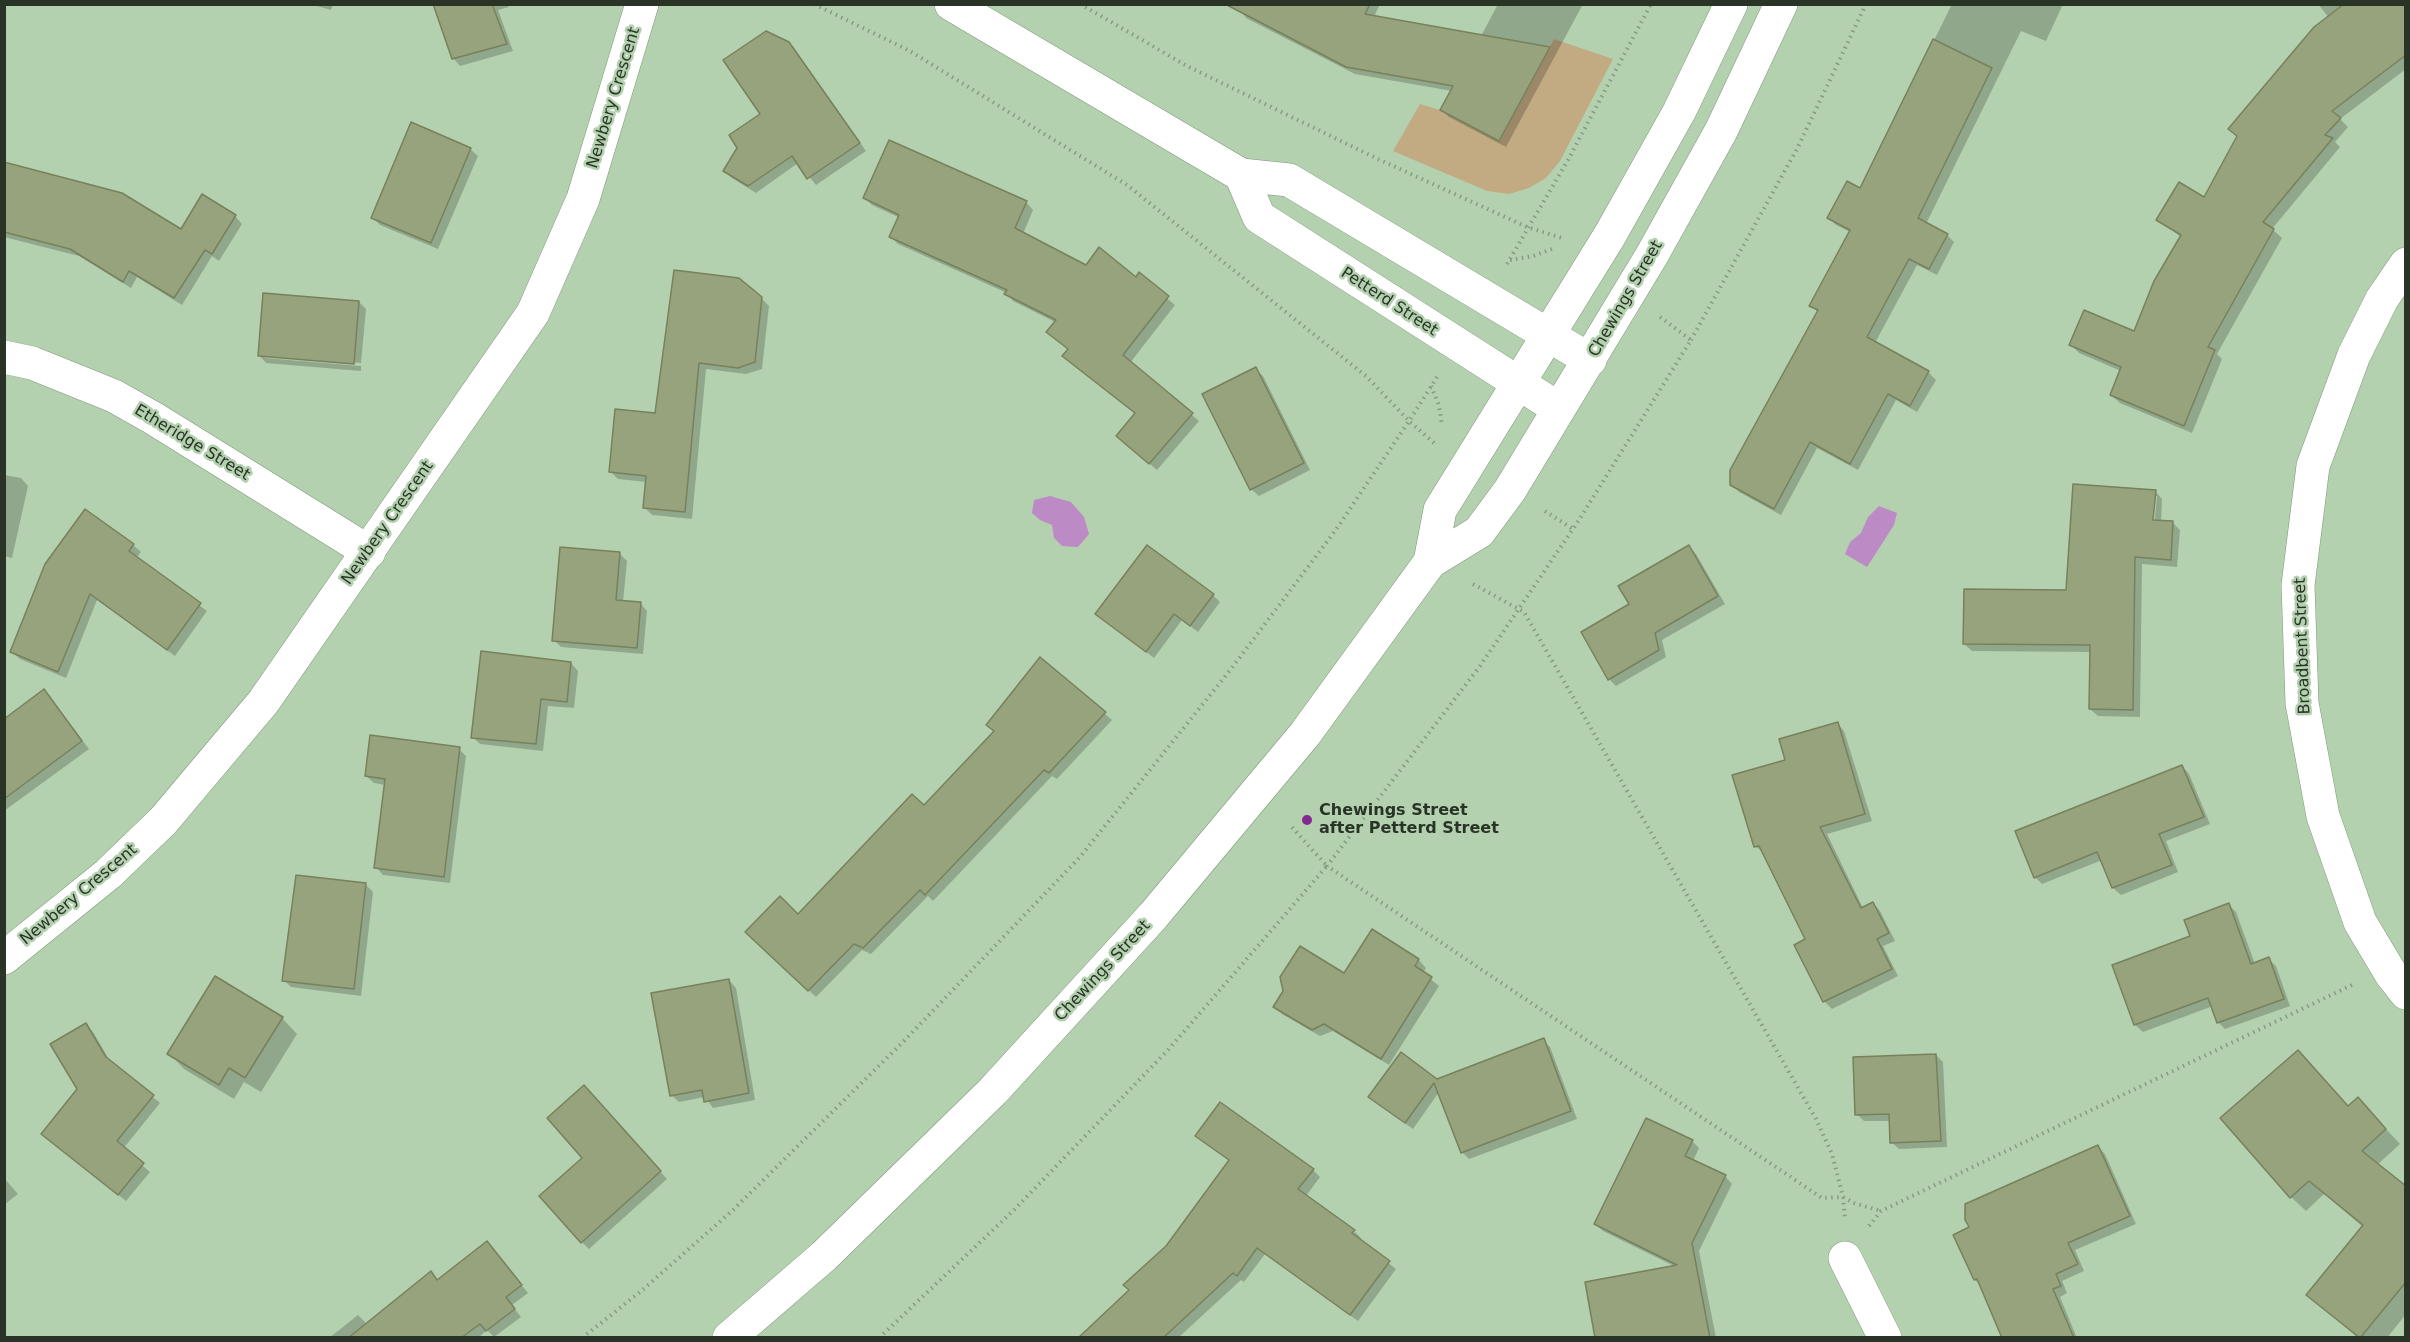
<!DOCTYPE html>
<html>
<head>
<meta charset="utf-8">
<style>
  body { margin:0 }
  #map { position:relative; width:2410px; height:1342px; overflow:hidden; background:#b4d1af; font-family:"DejaVu Sans",sans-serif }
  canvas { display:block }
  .frame { position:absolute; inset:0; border:6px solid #293427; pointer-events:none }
</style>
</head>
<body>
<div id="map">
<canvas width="2410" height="1342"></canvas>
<div class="frame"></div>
</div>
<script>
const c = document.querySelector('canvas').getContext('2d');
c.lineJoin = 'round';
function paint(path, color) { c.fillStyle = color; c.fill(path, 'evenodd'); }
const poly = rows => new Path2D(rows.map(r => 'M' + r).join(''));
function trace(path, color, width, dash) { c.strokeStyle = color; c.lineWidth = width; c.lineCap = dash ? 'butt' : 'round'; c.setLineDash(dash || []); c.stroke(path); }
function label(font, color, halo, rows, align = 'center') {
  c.font = font + ' "DejaVu Sans",sans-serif'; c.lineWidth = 5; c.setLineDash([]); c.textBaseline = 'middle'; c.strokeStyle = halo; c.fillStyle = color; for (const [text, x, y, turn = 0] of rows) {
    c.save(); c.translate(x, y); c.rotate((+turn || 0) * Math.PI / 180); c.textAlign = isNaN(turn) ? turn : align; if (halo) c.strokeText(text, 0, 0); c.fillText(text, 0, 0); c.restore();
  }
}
const green = poly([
  [1554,39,1613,59,1560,161,1546,178,1529,188,1509,194,1487,191,1393,151,1420,104,1440,110,1499,141]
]);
const water = poly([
  [1050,496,1071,502,1084,517,1089,534,1078,547,1062,546,1054,538,1052,525,1040,520,1032,513,1034,500],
  [1879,506,1897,513,1894,525,1867,567,1845,554,1850,542,1861,533,1868,517]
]);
const shadow = poly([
  [310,4,333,4,331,10],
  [434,4,508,4,509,7,498,10,513,51,460,66,453,58],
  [1236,4,1380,4,1374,17,1481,36,1498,4,1583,4,1506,147,1449,117,1442,110,1452,91,1355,74,1246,18],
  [1952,4,2063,4,2046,41,2021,31,1926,224,1947,235,1954,242,1937,275,1917,265,1875,343,1928,372,1936,380,1917,412,1896,400,1858,470,1817,448,1781,515,1739,492,1732,484,1818,312,1811,305,1850,232,1836,225,1829,218,1860,190],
  [2318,4,2406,4,2406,69,2340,119,2348,127,2335,142,2340,147,2272,229,2282,238,2217,354,2222,359,2192,433,2120,403,2111,395,2121,371,2079,353,2071,345,2135,333,2181,237,2158,219,2205,199,2329,18],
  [788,43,796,51,866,151,816,185,798,163,756,193,732,178,725,171,762,115],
  [470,149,478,156,438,249,380,225,372,217],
  [4,163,182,231,235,216,242,224,219,261,212,256,182,305,137,277,131,288,79,256,4,237],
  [865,198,1026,202,1033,210,1023,234,1086,267,1137,279,1139,275,1175,305,1130,363,1199,421,1157,470,1125,443,1136,414,1071,363,1069,350,1048,332,1055,322,1013,301,1007,293,898,244,891,237,900,218,872,205],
  [675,272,761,298,769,306,762,369,746,374,706,369,692,519,652,515,644,507,647,482,618,479,611,472,656,414],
  [359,302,366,309,361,363,265,355,265,358,361,366,361,371,266,363,259,355],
  [1255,369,1263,376,1310,470,1259,496,1251,489],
  [4,475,21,478,28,486,12,558,4,556],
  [2155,491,2162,499,2161,522,2172,522,2180,530,2177,567,2142,564,2140,717,2098,716,2090,709,2091,652,1972,651,1964,644,2067,592],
  [2154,496,2157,496,2154,527,2151,527],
  [133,545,141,552,136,558,207,611,175,656,97,600,66,678,20,659,12,652],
  [1689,547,1696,554,1725,604,1662,640,1666,657,1616,686,1609,679,1631,604],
  [620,554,627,561,623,602,640,603,647,611,643,654,561,647,554,640],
  [1213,595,1220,602,1198,632,1182,620,1154,658,1097,614],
  [571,663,578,671,574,708,548,706,543,751,480,744,473,737],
  [51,699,89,749,4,811,4,721],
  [1104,713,1112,720,1057,779,1052,776,933,901,928,896,871,954,862,950,816,997,747,932,799,916,924,807],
  [1837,723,1844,731,1872,821,1827,834,1863,908,1873,903,1880,911,1895,941,1883,946,1898,976,1832,1009,1824,1001,1807,940,1764,853,1755,846,1787,761],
  [459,749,466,756,450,883,383,875,376,867,386,785,374,783,366,776],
  [2182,766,2189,774,2210,824,2166,841,2178,872,2121,895,2113,888,2102,860,2042,884,2035,877],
  [366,885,373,892,361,996,291,987,284,980],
  [2229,905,2236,912,2255,964,2269,959,2276,966,2290,1006,2225,1029,2218,1022,2213,1006,2143,1032,2135,1025,2192,937],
  [1372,931,1419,960,1426,968,1423,973,1439,986,1389,1065,1333,1031,1320,1036,1282,1014,1275,1006,1285,991,1345,975],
  [729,980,736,988,755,1100,713,1108,705,1097,679,1102,671,1095],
  [282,1018,297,1034,261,1092,244,1082,234,1099,184,1069,169,1053],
  [85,1025,93,1032,111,1063,160,1103,123,1149,150,1172,126,1201,51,1141,78,1089],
  [1543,1040,1550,1047,1577,1119,1469,1159,1462,1152,1439,1092,1413,1129,1378,1104],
  [2298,1052,2349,1107,2372,1114,2400,1144,2377,1165,2406,1188,2406,1314,2387,1338,2358,1338,2308,1295,2363,1227,2324,1194,2306,1211,2291,1197],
  [1936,1055,1943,1062,1947,1147,1899,1149,1891,1142,1891,1121,1864,1121,1857,1114],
  [591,1095,667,1179,589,1249,582,1242,584,1158],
  [1197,1136,1313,1170,1320,1177,1306,1196,1349,1240,1355,1232,1361,1238,1359,1240,1396,1269,1358,1321,1265,1254,1244,1282,1241,1280,1178,1338,1080,1338,1131,1290,1167,1247,1230,1161],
  [1692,1141,1699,1148,1693,1161,1725,1176,1732,1184,1699,1251,1716,1338,1597,1338,1676,1267,1603,1231,1595,1224],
  [2098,1147,2105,1154,2136,1224,2075,1250,2084,1271,2062,1281,2067,1293,2060,1297,2077,1338,2003,1338,1981,1286,1975,1280,1955,1236,1971,1228],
  [4,1178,18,1194,4,1205],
  [487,1243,528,1293,512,1305,521,1317,494,1337,487,1330,478,1338,329,1338,358,1315,367,1324,431,1273,438,1281]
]);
const building = poly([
  [433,4,492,4,507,44,452,59,433,4],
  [1225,4,1370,4,1365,14,1550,47,1499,141,1440,110,1453,86,1346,67,1225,4],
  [2344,4,2406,4,2406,55,2332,111,2341,118,2325,135,2333,138,2263,222,2274,229,2208,347,2215,350,2184,426,2110,395,2121,367,2069,345,2084,310,2134,331,2154,281,2181,235,2156,220,2179,182,2204,197,2237,136,2228,129,2314,27,2344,4],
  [766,31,789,42,860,143,807,179,792,156,748,186,723,171,737,148,729,135,760,114,723,60,766,31],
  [1933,39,1992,68,1918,218,1948,234,1929,269,1909,259,1867,337,1929,371,1910,406,1888,394,1850,464,1810,442,1774,509,1730,485,1730,470,1818,310,1809,306,1850,230,1827,218,1847,181,1860,188,1933,39],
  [411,122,471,148,431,243,371,218,411,122],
  [889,140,1027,201,1015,228,1086,265,1099,247,1136,277,1139,272,1169,296,1123,355,1193,413,1149,464,1116,436,1135,413,1062,356,1068,349,1046,332,1056,320,1004,294,1007,290,889,237,899,215,863,198,889,140],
  [4,162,122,193,181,229,202,194,236,215,212,254,205,250,174,298,129,271,123,282,70,249,4,232,4,162],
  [674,270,739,278,762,297,755,362,738,368,699,363,685,512,643,508,646,476,609,472,615,409,655,413,674,270],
  [263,293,359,301,354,364,258,356,263,293],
  [1256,367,1304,463,1250,490,1202,394,1256,367],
  [2073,484,2156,490,2153,520,2173,521,2171,560,2135,557,2133,710,2089,709,2090,645,1963,644,1964,589,2066,590,2073,484],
  [85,509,134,544,129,551,201,603,167,650,90,594,58,672,10,652,45,564,85,509],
  [1147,545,1214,594,1190,626,1174,614,1146,652,1095,614,1147,545],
  [1689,545,1718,596,1655,633,1659,650,1608,680,1581,632,1629,604,1618,586,1689,545],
  [560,547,620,552,616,600,641,602,637,648,552,641,560,547],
  [481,651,571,662,567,702,541,699,536,744,471,738,481,651],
  [1040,657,1106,712,1049,773,1044,770,925,895,920,890,863,948,854,944,808,991,745,932,780,896,798,914,912,794,924,805,994,731,986,725,1040,657],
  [44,689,82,741,4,799,4,719,44,689],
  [1838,722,1865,814,1820,827,1861,908,1873,902,1889,933,1877,939,1892,969,1823,1002,1794,945,1805,939,1759,846,1754,847,1732,775,1785,760,1779,739,1838,722],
  [370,735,460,747,444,877,374,868,385,779,365,776,370,735],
  [2182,765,2204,817,2159,834,2172,865,2112,888,2097,852,2034,878,2015,831,2182,765],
  [296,875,366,883,354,989,282,981,296,875],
  [2229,903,2251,964,2269,957,2284,999,2217,1023,2208,998,2134,1025,2112,965,2190,936,2184,920,2229,903],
  [1372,929,1419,959,1415,966,1432,977,1381,1059,1324,1024,1312,1030,1273,1007,1283,991,1280,977,1300,946,1344,973,1372,929],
  [215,976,283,1017,245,1078,229,1068,219,1085,167,1054,215,976],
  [729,979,749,1093,704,1102,702,1090,670,1096,651,993,729,979],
  [86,1023,106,1057,154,1095,117,1141,144,1163,118,1195,41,1134,77,1089,50,1044,86,1023],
  [1544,1038,1571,1111,1461,1153,1434,1083,1405,1123,1368,1097,1401,1052,1437,1079,1544,1038],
  [2298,1050,2348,1106,2358,1097,2386,1129,2362,1151,2406,1186,2406,1282,2360,1338,2306,1295,2363,1225,2309,1181,2290,1198,2220,1118,2298,1050],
  [1936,1054,1941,1141,1890,1143,1889,1114,1855,1115,1853,1057,1936,1054],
  [584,1085,661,1171,581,1243,539,1196,582,1158,547,1118,584,1085],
  [1220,1102,1314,1169,1298,1189,1355,1230,1352,1233,1390,1261,1350,1315,1257,1248,1237,1276,1233,1273,1163,1338,1078,1338,1129,1290,1123,1285,1166,1246,1229,1160,1195,1136,1220,1102],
  [1646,1118,1693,1140,1685,1156,1726,1175,1692,1243,1710,1338,1595,1338,1585,1282,1677,1265,1594,1224,1646,1118],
  [2098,1145,2130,1216,2068,1243,2078,1264,2056,1274,2061,1286,2053,1289,2074,1338,2002,1338,1977,1279,1974,1280,1953,1235,1969,1227,1965,1220,1965,1204,2098,1145],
  [487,1241,522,1285,506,1297,515,1309,486,1331,480,1324,461,1338,348,1338,431,1271,437,1280,487,1241]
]);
const path = poly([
  [1080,4,1187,66,1378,159,1527,227,1562,238],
  [1510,260,1533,256,1552,249],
  [1507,264,1568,160,1651,4],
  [1660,317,1691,340,1579,520,1480,666,1327,866,1822,1198,1843,1197,1854,1203,1881,1211],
  [1691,340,1797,149,1866,4],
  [1431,386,1439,405,1442,425],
  [1434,443,1409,421,1437,377],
  [1545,511,1573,529],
  [1473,584,1524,612,1816,1119,1832,1154,1843,1197,1845,1219],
  [1869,1226,1881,1211,2352,985],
  [582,1338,640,1292,732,1211,904,1041,1080,857,1231,669,1335,531,1409,421,1366,376,1127,185,910,51,814,4],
  [879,1338,1014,1210,1168,1050,1327,866,1290,825]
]);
const minor = poly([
  [951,4,1241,175,1289,180,1590,360],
  [1241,175,1259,217,1559,409],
  [2406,264,2382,299,2354,355,2313,466,2298,585,2302,703,2323,816,2360,922,2391,974,2406,993],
  [4,357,32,363,114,396,153,418,369,552],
  [1430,562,1440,510,1610,235,1679,112,1731,4],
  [4,958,108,874,163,821,264,701,533,313,583,199,642,4],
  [1845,1258,1885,1338],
  [729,1338,824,1256,993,1091,1153,916,1305,734,1430,562,1479,532,1510,490,1652,255,1721,131,1781,4]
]);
const markers = [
  [1307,820,6,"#832793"]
];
const streetNames = [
  ["Newbery Crescent",614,98,-73],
  ["Chewings Street",1626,299,-60],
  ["Petterd Street",1389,302,33],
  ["Etheridge Street",192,443,31],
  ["Newbery Crescent",388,523,-55],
  ["Broadbent Street",2303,646,-92],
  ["Newbery Crescent",79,895,-40],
  ["Chewings Street",1103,971,-47]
];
const poiNames = [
  ["Chewings Street",1319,811],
  ["after Petterd Street",1319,829]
];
paint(green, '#c2ab83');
paint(water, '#bc8ac5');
paint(shadow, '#0003');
paint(building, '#97a37c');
trace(building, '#77815c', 1.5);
trace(minor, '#7e9979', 34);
trace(path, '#859c81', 4, [1.5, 4.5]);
trace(minor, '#fff', 33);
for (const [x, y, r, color] of markers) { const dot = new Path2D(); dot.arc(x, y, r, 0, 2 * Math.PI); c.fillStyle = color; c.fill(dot); trace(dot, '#b4d1af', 2); }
label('16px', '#293427', '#b4d1af', streetNames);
label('bold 16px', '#293427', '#b4d1af', poiNames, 'left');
</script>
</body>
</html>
